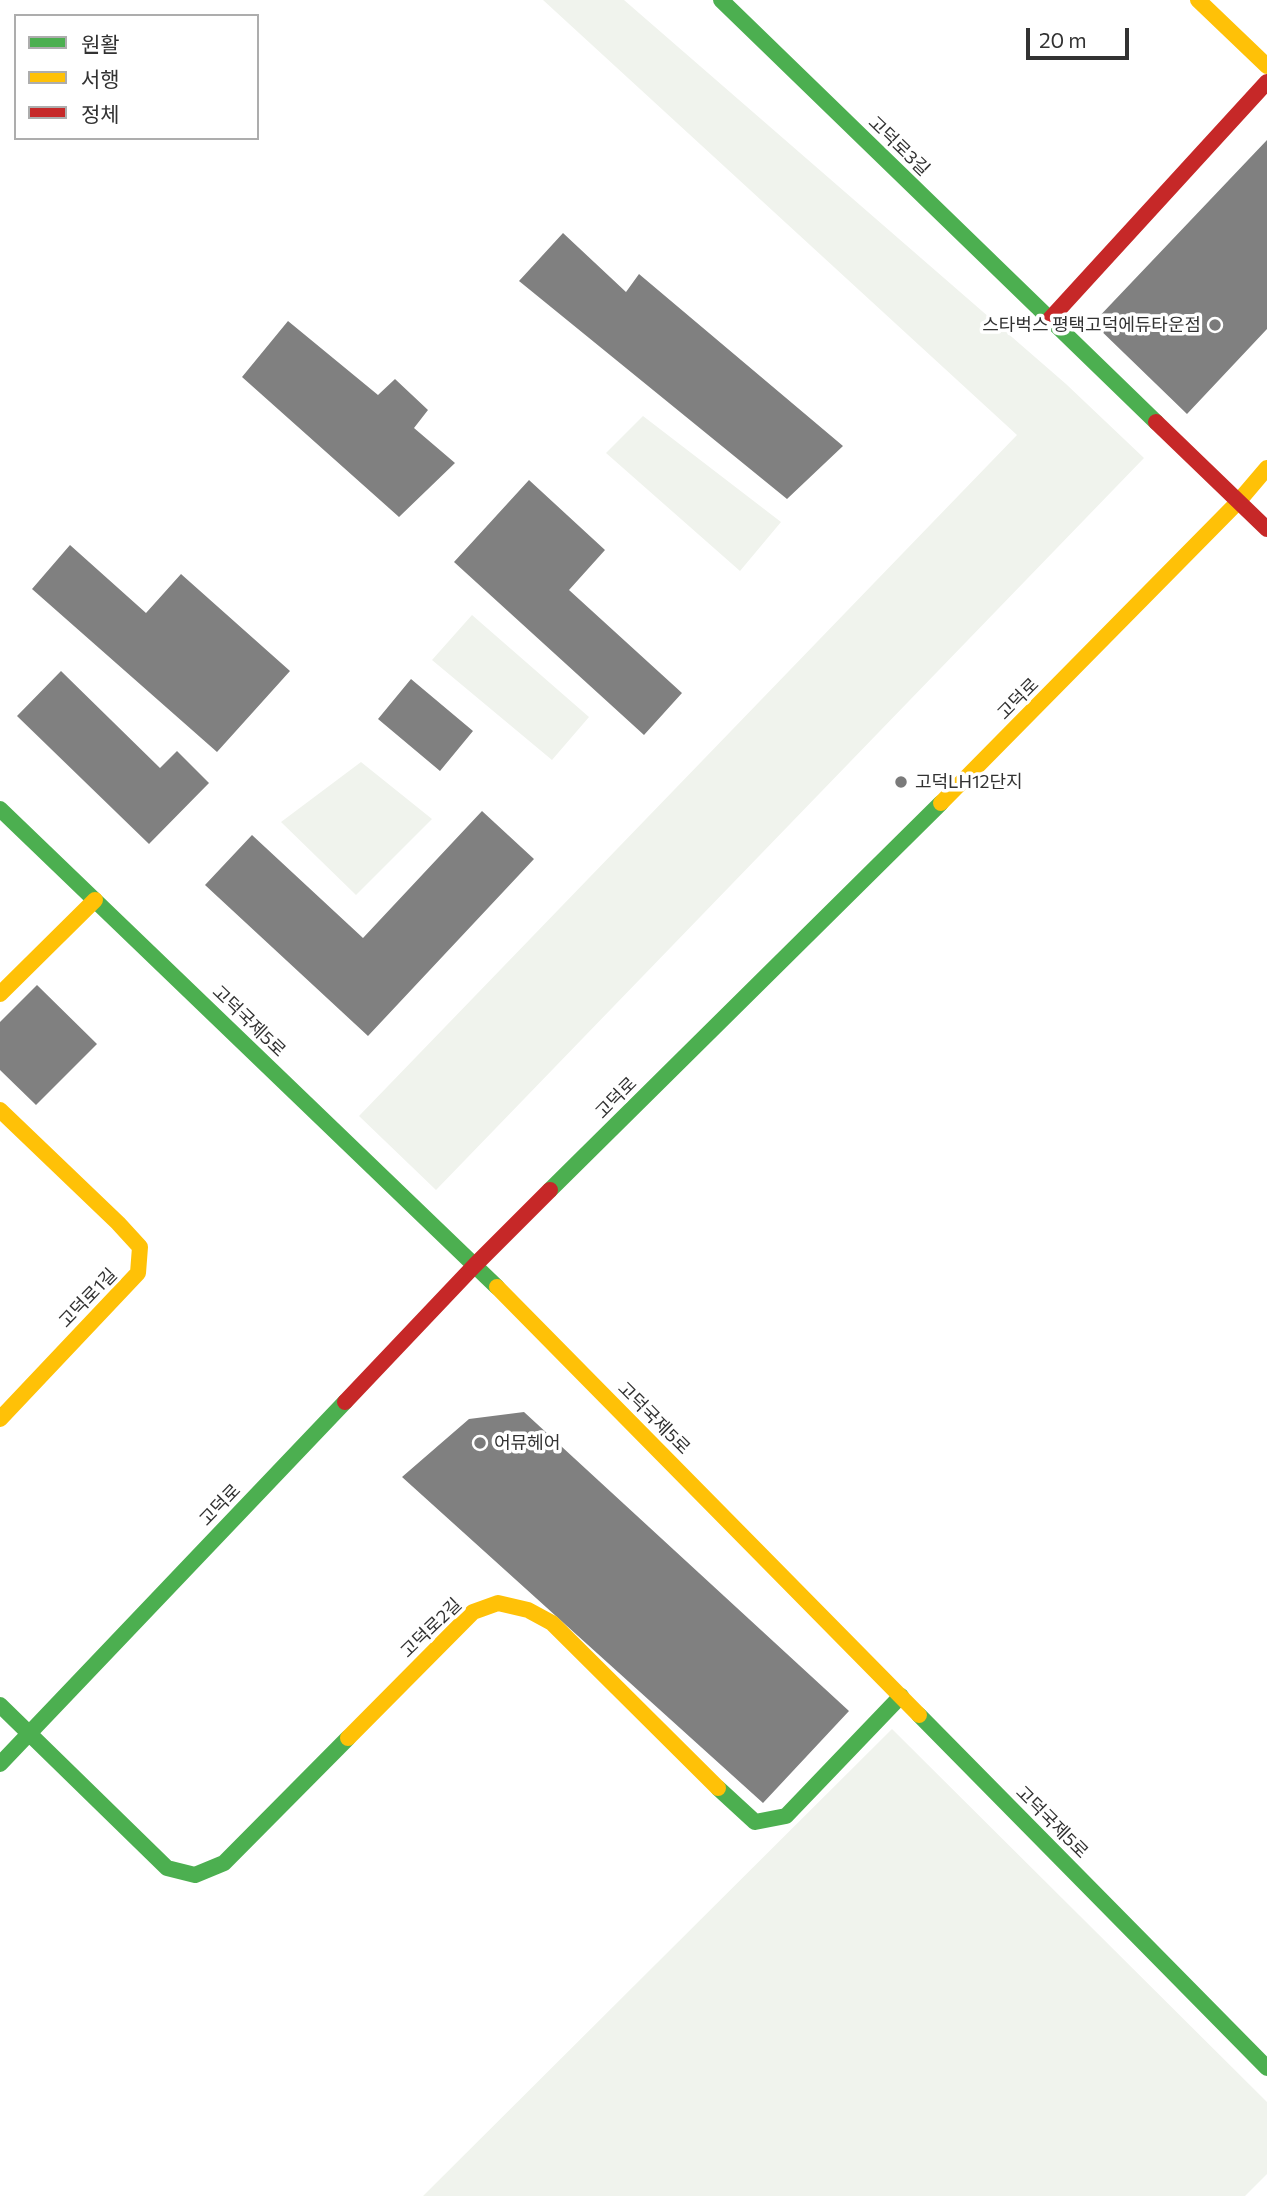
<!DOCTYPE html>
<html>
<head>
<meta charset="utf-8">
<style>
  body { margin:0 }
  #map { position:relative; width:1267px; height:2196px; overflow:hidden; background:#fff; font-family:Commissioner,"Noto Sans KR",sans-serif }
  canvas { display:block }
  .legend { position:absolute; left:14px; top:14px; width:245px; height:126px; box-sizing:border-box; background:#fff; border:2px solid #adadad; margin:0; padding:9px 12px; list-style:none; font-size:21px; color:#323232 }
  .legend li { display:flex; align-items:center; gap:14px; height:35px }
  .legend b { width:35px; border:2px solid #adadad }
  .scale { position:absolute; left:1026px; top:28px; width:103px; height:32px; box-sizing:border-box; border:4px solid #323232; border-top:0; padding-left:9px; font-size:21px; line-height:24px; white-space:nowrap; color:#323232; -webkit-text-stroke:5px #fff; paint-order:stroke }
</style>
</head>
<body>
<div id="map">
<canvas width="1267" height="2196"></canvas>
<ul class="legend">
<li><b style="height:9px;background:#4caf50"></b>원활</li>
<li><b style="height:9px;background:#ffc107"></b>서행</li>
<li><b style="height:9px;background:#c62828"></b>정체</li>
</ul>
<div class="scale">20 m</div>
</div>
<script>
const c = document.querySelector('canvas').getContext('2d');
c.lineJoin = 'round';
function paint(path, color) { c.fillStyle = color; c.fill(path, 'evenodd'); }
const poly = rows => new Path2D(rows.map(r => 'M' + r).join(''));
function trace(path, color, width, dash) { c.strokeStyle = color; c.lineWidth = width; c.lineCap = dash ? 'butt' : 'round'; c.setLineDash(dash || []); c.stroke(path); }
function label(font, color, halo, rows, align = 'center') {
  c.font = font + ' Commissioner,"Noto Sans KR",sans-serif'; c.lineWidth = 7; c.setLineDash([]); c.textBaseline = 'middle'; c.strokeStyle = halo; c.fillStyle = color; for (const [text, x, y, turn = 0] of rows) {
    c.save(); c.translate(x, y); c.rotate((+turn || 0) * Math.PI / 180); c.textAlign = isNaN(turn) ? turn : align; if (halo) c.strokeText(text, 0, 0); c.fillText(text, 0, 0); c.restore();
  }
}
const green = poly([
  [543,0,624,0,1066,384,1144,458,436,1190,359,1116,1017,435],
  [643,416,781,522,740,571,606,453],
  [472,615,589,717,552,760,432,660],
  [361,762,432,819,356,895,281,822],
  [892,1729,1267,2102,1267,2174,1245,2196,423,2196]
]);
const building = poly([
  [1267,140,1267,329,1187,414,1093,323],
  [563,233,626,292,639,274,843,446,787,499,519,281],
  [288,321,378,395,395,379,428,410,414,428,455,463,399,517,242,377],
  [529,480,605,550,569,590,682,693,644,735,454,562],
  [70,545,146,613,181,574,290,671,217,752,32,589],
  [61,671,160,768,177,751,209,783,149,844,17,716],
  [411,679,473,731,440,771,378,719],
  [482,811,534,859,368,1036,205,885,252,835,363,938],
  [37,985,97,1044,36,1105,0,1070,0,1022],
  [524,1412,849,1711,763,1803,402,1477,469,1419]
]);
const fast = poly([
  [721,0,1156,422],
  [0,809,497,1287],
  [550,1190,941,803],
  [0,1705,167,1868,195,1875,224,1863,348,1738],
  [919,1715,1267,2068],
  [0,1764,345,1402],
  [718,1788,755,1822,786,1816,901,1696]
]);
const slow = poly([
  [1198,0,1267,66],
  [941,803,1238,502,1267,468],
  [0,994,95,900],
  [0,1110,118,1223,140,1247,138,1273,0,1419],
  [497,1287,919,1715],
  [348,1738,473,1612,498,1603,528,1610,552,1623,718,1788]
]);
const jam = poly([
  [1050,319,1267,82],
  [1156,422,1267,529],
  [345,1402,475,1265,550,1190]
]);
const markers = [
  [1215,325,7,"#7a7a7a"],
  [901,782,7,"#7a7a7a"],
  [480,1443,7,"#7a7a7a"]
];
const streetNames = [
  ["고덕로3길",899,146,44],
  ["고덕로",1018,699,-45],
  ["고덕국제5로",249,1021,44],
  ["고덕로",616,1098,-45],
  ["고덕로1길",88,1298,-46],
  ["고덕국제5로",654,1418,45],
  ["고덕로",220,1505,-46],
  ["고덕로2길",431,1628,-44],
  ["고덕국제5로",1052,1822,45]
];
const poiNames = [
  ["스타벅스 평택고덕에듀타운점",1201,325,"right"],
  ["고덕LH12단지",915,782],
  ["어뮤헤어",494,1443]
];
paint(green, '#f0f3ed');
paint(building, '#808080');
trace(fast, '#4caf50', 16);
trace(slow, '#ffc107', 16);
trace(jam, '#c62828', 16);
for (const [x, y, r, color] of markers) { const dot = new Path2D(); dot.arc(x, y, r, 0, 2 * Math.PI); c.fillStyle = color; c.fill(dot); trace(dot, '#fff', 2.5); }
label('18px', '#323232', '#fff', streetNames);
label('18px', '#323232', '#fff', poiNames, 'left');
</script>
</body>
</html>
